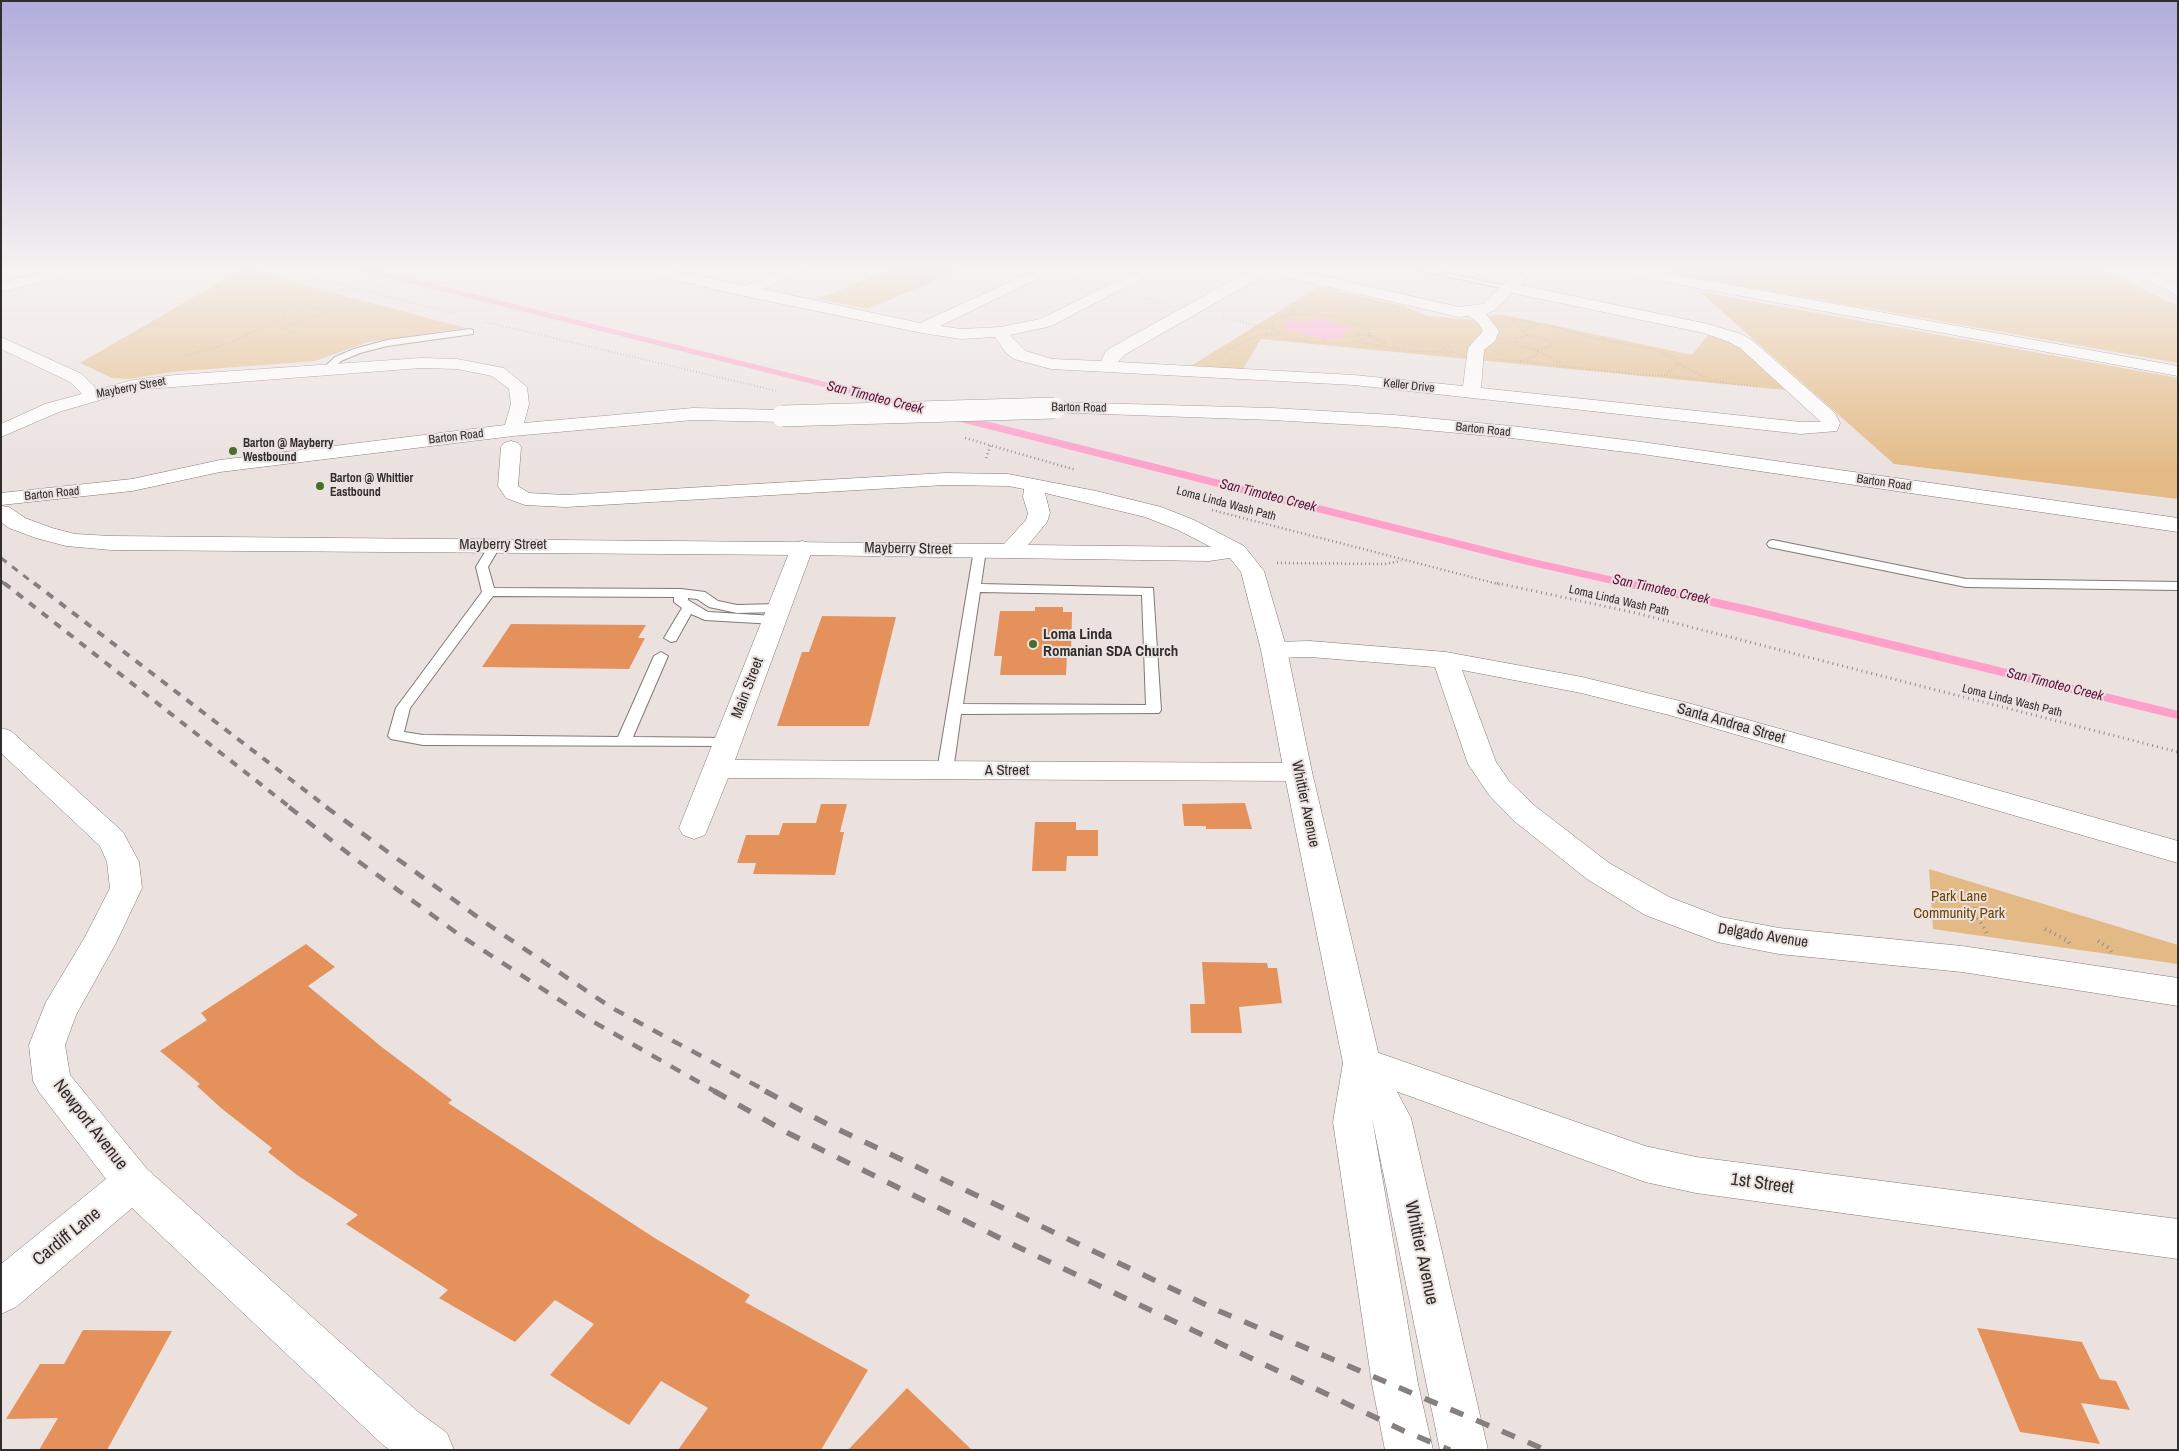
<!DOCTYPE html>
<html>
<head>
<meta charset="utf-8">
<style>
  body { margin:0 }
  #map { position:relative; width:2179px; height:1451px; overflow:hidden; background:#ebe2e0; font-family:"Archivo Narrow",sans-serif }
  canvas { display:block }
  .frame { position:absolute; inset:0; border:2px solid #312d2d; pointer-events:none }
</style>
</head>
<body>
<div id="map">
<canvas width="2179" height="1451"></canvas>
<div class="frame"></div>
</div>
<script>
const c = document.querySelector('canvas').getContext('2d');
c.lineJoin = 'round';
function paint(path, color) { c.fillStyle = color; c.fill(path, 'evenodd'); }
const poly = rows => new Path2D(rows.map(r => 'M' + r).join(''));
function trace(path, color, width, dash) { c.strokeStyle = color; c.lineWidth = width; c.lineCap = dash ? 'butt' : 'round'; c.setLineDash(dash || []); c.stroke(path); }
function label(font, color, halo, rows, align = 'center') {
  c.font = font + ' "Archivo Narrow",sans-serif'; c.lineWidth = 4; c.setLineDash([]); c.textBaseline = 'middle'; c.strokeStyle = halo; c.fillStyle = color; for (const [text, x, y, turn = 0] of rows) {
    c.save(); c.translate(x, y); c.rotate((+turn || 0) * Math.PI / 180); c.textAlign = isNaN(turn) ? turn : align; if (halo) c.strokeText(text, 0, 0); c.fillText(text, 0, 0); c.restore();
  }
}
const green = poly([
  [244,268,277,274,281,279,466,328,368,342,315,361,171,372,130,379,112,378,80,363],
  [893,268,963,268,868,309,818,299],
  [1671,268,2099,268,2178,306,2178,363,1679,275],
  [1318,287,1400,305,1428,316,1473,320,1500,314,1692,355,1710,333,1735,343,1786,390,1261,339,1243,369,1191,366],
  [1700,292,2178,378,2178,499,1894,464],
  [1929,869,2178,945,2178,964,1933,929]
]);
const water = poly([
  [1321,319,1336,324,1352,327,1354,329,1344,332,1343,334,1347,336,1343,338,1327,340,1287,330,1281,326,1287,321]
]);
const streamFar2 = poly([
  [359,268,907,405]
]);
const streamFar1 = poly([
  [959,418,1526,561,1633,585]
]);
const stream = poly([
  [1628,583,1757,612,2178,715]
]);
const building = poly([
  [1035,607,1063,607,1063,612,1072,612,1071,655,1067,655,1066,675,1000,675,1002,656,994,656,1000,611,1035,611],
  [822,616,896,617,869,726,777,726,802,652,809,652],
  [511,624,646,625,638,638,645,638,629,669,482,667],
  [1245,803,1252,829,1206,829,1206,826,1184,826,1182,804],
  [821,804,847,804,840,832,844,832,835,875,753,874,756,863,737,863,746,835,779,835,783,823,816,823],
  [1035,822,1076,822,1076,830,1098,830,1098,856,1067,856,1066,871,1032,871],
  [306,944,335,967,308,986,383,1048,452,1100,448,1103,653,1237,750,1295,745,1302,868,1370,821,1450,678,1450,708,1408,661,1381,629,1425,593,1403,550,1375,594,1324,555,1300,515,1342,439,1298,448,1290,346,1224,358,1215,297,1175,268,1152,272,1148,221,1108,197,1086,200,1084,160,1051,207,1020,201,1013],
  [1202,962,1267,963,1268,968,1277,968,1282,1003,1239,1007,1242,1033,1191,1033,1190,1004,1205,1004],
  [1977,1328,2082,1342,2100,1379,2116,1381,2130,1410,2081,1403,2100,1444,2020,1432],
  [83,1330,172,1331,107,1450,39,1450,58,1418,6,1419,40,1364,64,1364],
  [907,1388,972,1450,848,1450]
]);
const pathFar3 = poly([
  [272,268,456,314],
  [1068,278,1081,281],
  [843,290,898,268],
  [368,292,434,268],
  [1140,297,1161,302],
  [886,300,962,268],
  [296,302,329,311],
  [1301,304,1306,310,1314,313],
  [1296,314,1323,315,1348,320,1368,329,1371,337,1350,343,1309,342,1287,338,1270,327,1275,319,1296,314],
  [1287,315,1309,299],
  [1223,317,1269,329],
  [1514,321,1525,333],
  [486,322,777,391],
  [1524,332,1530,327,1539,325],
  [296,333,281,328,329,311],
  [1356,334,1371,336,1386,344],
  [1527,335,1546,339,1551,342,1551,346,1537,350,1519,346,1514,342,1514,339,1527,335],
  [1358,342,1413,351,1454,352],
  [1440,350,1450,346],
  [1538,351,1562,363],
  [1224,352,1259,335,1278,334],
  [182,357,231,342,276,322,283,318,284,310,296,302,349,288],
  [1497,359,1645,375,1665,375,1678,365,1672,357,1653,349,1596,339,1552,326,1509,318],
  [1520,361,1536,356,1538,350],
  [1677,363,1705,377],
  [1664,375,1759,387]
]);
const pathFar2 = poly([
  [965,438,1076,470],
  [986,458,991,444],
  [1212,510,1502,585],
  [1277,563,1385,564,1401,561]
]);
const pathFar1 = poly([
  [1497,583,1636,613,2178,752]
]);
const path = poly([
  [1975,891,1975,913,1988,935],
  [2045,929,2068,941,2071,946],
  [2098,941,2109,948,2112,953]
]);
const lane = poly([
  [1408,268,1426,268,1514,288,1510,290,1408,268],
  [470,329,473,330,473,334,387,346,360,353,341,361,330,371,322,369,335,357,354,349,387,340,470,329],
  [1773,540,1966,579,2178,582,2178,590,1966,587,1769,547,1767,544,1769,541,1773,540],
  [495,541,501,545,488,567,494,588,681,589,705,592,718,601,737,605,779,604,786,608,779,612,737,613,709,607,697,599,688,598,688,600,708,612,775,616,782,620,775,624,705,620,691,614,676,641,671,642,664,638,682,608,674,602,674,597,493,596,410,708,404,732,423,735,618,737,654,656,661,652,668,656,633,737,727,738,735,743,732,746,423,745,391,739,388,736,396,708,482,592,476,567,491,542,495,541],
  [980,546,986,550,981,584,1153,588,1161,710,1159,713,961,714,953,771,951,775,939,775,937,771,974,550,980,546],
  [980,592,1142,595,1146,705,963,704,980,592]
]);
const street = poly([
  [61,268,87,268,85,271,1,292,1,283,61,268],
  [634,268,664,268,745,286,790,268,812,268,762,289,920,323,1040,268,1060,268,940,326,961,329,1000,327,1040,319,1144,268,1163,268,1051,326,1010,335,1026,351,1052,359,1101,361,1106,351,1112,347,1254,268,1287,268,1459,307,1483,304,1520,268,1536,268,1520,285,1708,324,1741,334,1752,340,1835,413,1840,423,1837,431,1801,434,1354,385,1051,369,1014,359,1007,354,995,337,961,339,922,333,744,296,641,272,634,268],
  [1268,273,1459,317,1469,316,1478,323,1483,331,1468,348,1463,386,1354,375,1118,362,1124,355,1268,273],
  [1512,293,1704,333,1729,342,1740,348,1821,422,1801,422,1481,388,1484,350,1495,341,1499,331,1486,314,1495,310,1512,293],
  [1,337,82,374,102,395,99,399,93,400,87,399,70,382,1,349,1,337],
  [802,541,810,543,813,548,735,760,1298,763,1308,765,1312,772,1308,779,1298,781,728,778,705,835,694,839,683,835,679,828,791,548,794,543,802,541],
  [1310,641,1446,652,1582,677,1688,703,2178,841,2178,863,1669,715,1581,693,1462,670,1496,762,1509,781,1535,806,1609,863,1669,897,1721,917,1779,928,1962,946,2178,978,2178,1006,1962,972,1779,954,1717,942,1645,915,1587,879,1513,820,1489,795,1468,764,1435,667,1310,657,1274,658,1265,655,1261,650,1265,645,1274,642,1310,641],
  [1,728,11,731,123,832,139,862,142,888,116,943,76,1015,65,1045,70,1075,147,1169,417,1411,447,1433,454,1450,390,1450,383,1445,132,1208,16,1307,1,1314,1,1264,106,1179,39,1092,33,1081,29,1045,46,1002,85,937,110,888,107,862,100,846,1,753,1,728],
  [1362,1047,1645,1146,1696,1157,2178,1219,2178,1259,1696,1193,1645,1182,1349,1074,1343,1063,1349,1052,1362,1047]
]);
const secondary = poly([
  [1603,268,1637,268,2178,366,2178,376,1610,272,1603,268],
  [2126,268,2145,268,2178,285,2178,296,2126,268],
  [421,358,457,359,504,368,527,387,529,404,524,423,693,408,782,410,789,412,791,416,789,420,782,422,693,420,513,436,220,472,132,491,1,505,1,493,132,479,220,460,505,425,511,404,509,389,492,376,457,369,421,368,134,390,59,412,1,437,1,424,45,404,133,380,175,375,421,358],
  [1055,402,1272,408,1394,415,1511,426,1642,442,2178,518,2178,532,1642,454,1511,438,1394,427,1272,420,1048,412,1046,408,1048,404,1055,402],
  [511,441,518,443,521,447,518,486,529,493,566,495,945,473,1008,474,1096,491,1161,507,1194,520,1244,546,1264,571,1287,650,1312,772,1380,1060,1411,1118,1488,1450,1440,1450,1372,1118,1418,1384,1433,1450,1385,1450,1372,1384,1333,1122,1343,1063,1284,772,1261,650,1241,572,1230,558,1209,561,802,555,111,550,66,546,36,538,9,528,1,522,1,506,9,507,25,518,52,528,75,534,111,536,1004,544,1026,520,1028,513,1023,497,1024,489,1008,486,945,485,566,507,525,505,506,498,498,486,501,447,504,443,511,441],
  [1045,493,1145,517,1178,530,1211,547,1028,545,1047,522,1050,513,1045,493]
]);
const railFar3 = poly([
  [1,558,36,585],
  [1,581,6,585]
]);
const railFar2 = poly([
  [4,583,291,808],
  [34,583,328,808]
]);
const railFar1 = poly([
  [289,807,358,861,461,936,592,1021,716,1092],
  [326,807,483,921,612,1008,768,1092]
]);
const rail = poly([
  [714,1091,788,1133,1016,1246,1404,1431,1450,1450],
  [765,1091,827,1124,1219,1311,1546,1450]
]);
const secondaryBridgeFar1 = poly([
  [1048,408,1055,408]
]);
const secondaryBridge = poly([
  [782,416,1055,408]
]);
const markers = [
  [233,451,5,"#486f29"],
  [320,486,5,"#486f29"],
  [1033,644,5,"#486f29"]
];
const farStreetnames = [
  ["Keller Drive",1409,386,6],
  ["Mayberry Street",131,388,-11],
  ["Barton Road",1079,408,1],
  ["Barton Road",1483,430,6],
  ["Barton Road",456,437,-7],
  ["Barton Road",1884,483,8],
  ["Barton Road",52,494,-6],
  ["Loma Linda Wash Path",1226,504,15],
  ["Loma Linda Wash Path",1619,601,13],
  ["Loma Linda Wash Path",2012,701,14]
];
const farPoinames = [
  ["Barton @ Mayberry",243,444],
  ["Westbound",243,458],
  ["Barton @ Whittier",330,479],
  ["Eastbound",330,493]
];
const farWaternames = [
  ["San Timoteo Creek",875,398,14],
  ["San Timoteo Creek",1268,496,14],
  ["San Timoteo Creek",1661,590,12],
  ["San Timoteo Creek",2055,685,14]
];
const streetNames = [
  ["Mayberry Street",503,545],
  ["Mayberry Street",908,549,1],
  ["Main Street",748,688,-69],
  ["Santa Andrea Street",1731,724,16],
  ["A Street",1007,771],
  ["Whittier Avenue",1305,804,78],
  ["Delgado Avenue",1763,936,9]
];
const poiNames = [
  ["Loma Linda",1043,635],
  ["Romanian SDA Church",1043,652]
];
const parkNames = [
  ["Park Lane",1959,897],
  ["Community Park",1959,914]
];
const nearStreetnames = [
  ["Newport Avenue",90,1125,52],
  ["1st Street",1762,1184,8],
  ["Cardiff Lane",67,1237,-39],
  ["Whittier Avenue",1421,1253,78]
];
paint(green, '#e3ba85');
paint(water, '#fea0ca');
trace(streamFar2, '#fea0ca', 5);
trace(streamFar1, '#fea0ca', 7);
trace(stream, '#fea0ca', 8);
paint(building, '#e5915c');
trace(lane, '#817977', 2);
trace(street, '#817977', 1);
trace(secondary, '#817977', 1);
trace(pathFar3, '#918b8a', 2, [0.5, 2.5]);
trace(pathFar2, '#918b8a', 2.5, [1, 3]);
trace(pathFar1, '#918b8a', 3, [1, 4]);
trace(path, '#918b8a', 4, [1, 4.5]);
paint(lane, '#fff');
paint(street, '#fff');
paint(secondary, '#fff');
trace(railFar3, '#867f7e', 3, [7, 7]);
trace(railFar2, '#867f7e', 4, [8, 8]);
trace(railFar1, '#867f7e', 4.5, [11, 11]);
trace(rail, '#867f7e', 5.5, [14, 14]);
trace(secondaryBridgeFar1, '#817977', 18, []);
trace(secondaryBridge, '#817977', 22, []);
trace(secondaryBridgeFar1, '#fff', 16);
trace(secondaryBridge, '#fff', 21);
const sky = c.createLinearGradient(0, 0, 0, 472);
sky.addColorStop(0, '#b1acdc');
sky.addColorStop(0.57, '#f6f2f1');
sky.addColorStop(1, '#f6f2f100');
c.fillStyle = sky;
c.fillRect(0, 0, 2179, 472);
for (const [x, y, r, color] of markers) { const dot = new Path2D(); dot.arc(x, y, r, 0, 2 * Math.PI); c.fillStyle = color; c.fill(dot); trace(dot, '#ebe2e0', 2); }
label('12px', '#312d2d', '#ebe2e0', farStreetnames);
label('bold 12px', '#312d2d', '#ebe2e0', farPoinames, 'left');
label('italic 14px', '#600f3d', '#ebe2e0', farWaternames);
label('15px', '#312d2d', '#ebe2e0', streetNames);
label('bold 15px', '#312d2d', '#ebe2e0', poiNames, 'left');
label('15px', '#6c4500', '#ebe2e0', parkNames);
label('18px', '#312d2d', '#ebe2e0', nearStreetnames);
</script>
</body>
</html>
